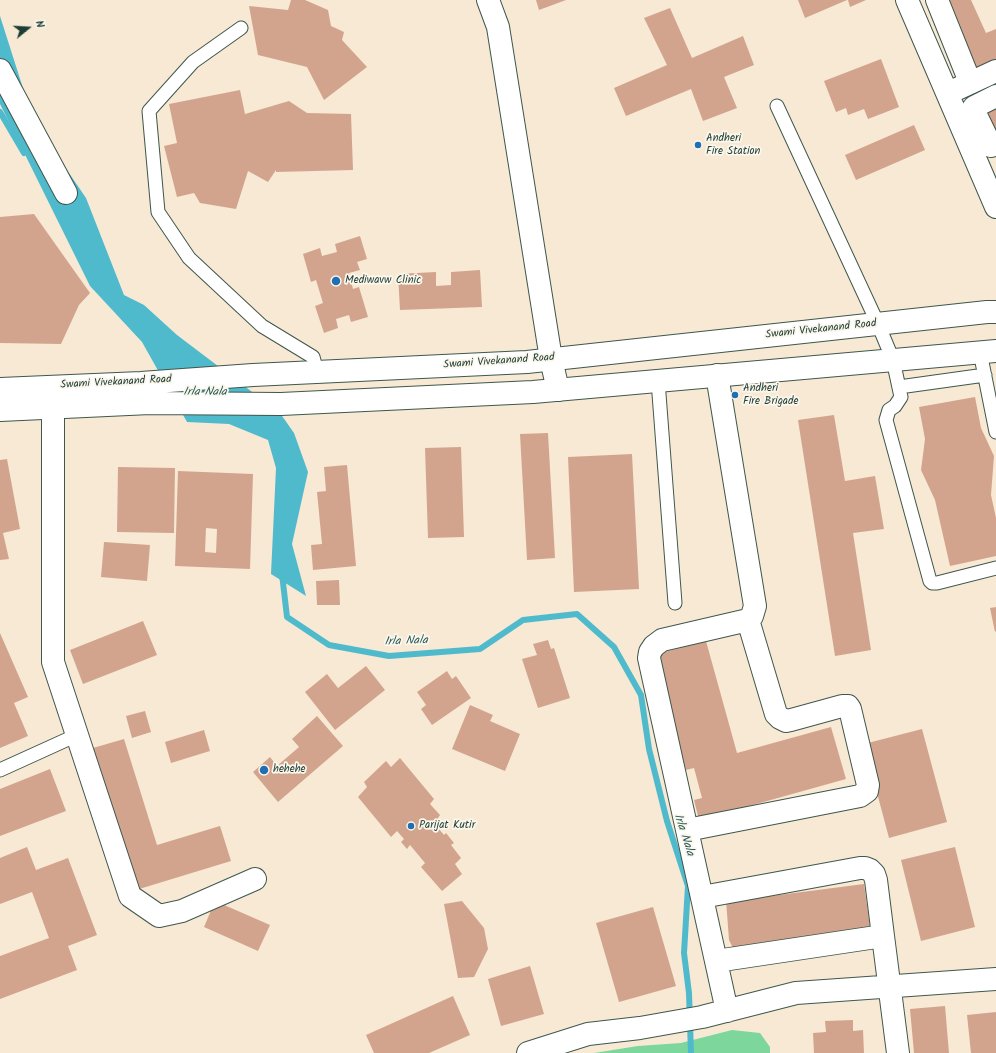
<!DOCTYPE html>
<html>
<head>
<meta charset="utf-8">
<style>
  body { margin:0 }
  #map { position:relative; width:996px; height:1053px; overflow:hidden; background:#f7e9d4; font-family:Kalam,sans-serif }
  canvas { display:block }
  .north { position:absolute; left:8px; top:8px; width:40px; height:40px; -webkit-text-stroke:3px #fbf7ec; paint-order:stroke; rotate:72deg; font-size:11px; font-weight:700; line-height:16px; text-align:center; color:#1f3d34 }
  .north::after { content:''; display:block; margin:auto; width:14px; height:18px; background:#1f3d34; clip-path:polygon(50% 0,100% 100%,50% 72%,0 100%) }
</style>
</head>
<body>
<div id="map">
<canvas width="996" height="1053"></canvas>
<div class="north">N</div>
</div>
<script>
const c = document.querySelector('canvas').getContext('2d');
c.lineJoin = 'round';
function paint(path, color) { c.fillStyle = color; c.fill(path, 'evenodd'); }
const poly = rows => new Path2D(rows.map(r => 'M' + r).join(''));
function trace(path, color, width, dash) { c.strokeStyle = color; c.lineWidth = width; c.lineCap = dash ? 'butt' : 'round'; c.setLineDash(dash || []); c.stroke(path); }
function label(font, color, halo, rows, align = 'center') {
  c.font = font + ' Kalam,sans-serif'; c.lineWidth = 3.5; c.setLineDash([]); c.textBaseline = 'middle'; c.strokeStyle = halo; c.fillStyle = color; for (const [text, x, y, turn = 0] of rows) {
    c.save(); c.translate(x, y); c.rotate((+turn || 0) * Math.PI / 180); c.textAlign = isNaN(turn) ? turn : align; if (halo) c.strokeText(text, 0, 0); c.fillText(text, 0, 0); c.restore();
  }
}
const green = poly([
  [732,1030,760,1033,770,1047,770,1053,594,1053,638,1046,681,1043]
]);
const water = poly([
  [0,16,28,104,67,170,86,198,124,295,144,305,177,335,280,413,294,433,308,472,292,544,306,596,271,574,276,468,268,440,229,424,187,422,142,342,90,286,0,104]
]);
const stream = poly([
  [0,112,24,153],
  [282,574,287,617,329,645,389,656,480,649,523,620,577,614,614,647,641,695,649,749,667,821,688,886,684,953,689,993,691,1053]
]);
const building = poly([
  [291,0,305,0,328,10,331,26,344,32,342,40,367,67,324,100,307,67,258,55,249,6,288,10],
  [536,0,566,0,539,10],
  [798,0,847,0,805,18],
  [848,0,866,0,850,7],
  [941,0,971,0,986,33,996,29,996,68,974,77],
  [670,8,692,58,743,36,754,65,724,77,737,108,703,121,691,89,626,116,614,88,667,65,644,18],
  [881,59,899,107,868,119,864,109,848,115,846,108,836,112,824,81],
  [240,90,245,114,289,101,307,113,351,114,353,170,276,172,276,170,268,182,248,171,236,209,200,203,194,193,177,197,164,146,177,143,169,104],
  [996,99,996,138,976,109],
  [914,125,925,150,856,180,845,155],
  [34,214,90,293,79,305,61,344,0,343,0,217],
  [360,236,367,259,357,262,360,270,349,273,353,289,359,287,368,317,351,322,349,315,336,319,338,328,324,333,315,306,323,303,316,280,311,282,303,254,320,248,322,256,337,252,335,244],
  [480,270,482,307,400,310,398,274,436,272,436,286,451,285,451,272],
  [975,397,981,428,994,456,991,495,996,518,996,556,950,566,935,500,921,470,925,439,919,407],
  [834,415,845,481,875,476,884,529,853,533,871,650,835,656,798,420],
  [548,433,555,558,527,560,520,434],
  [461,447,464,537,428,538,425,448],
  [632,454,639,589,574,592,568,457],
  [7,459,20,529,3,533,9,559,0,560,0,460],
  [347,465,356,566,313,570,311,545,322,544,317,492,326,491,324,467],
  [118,467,175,468,174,533,117,532],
  [178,471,253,474,250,569,175,566],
  [206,528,217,529,216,553,205,552],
  [104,542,150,545,147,581,101,577],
  [339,580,340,605,317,605,316,581],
  [996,607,996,631,995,632,990,608],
  [143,621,157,655,83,684,70,650],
  [0,633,28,697,14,703,28,736,0,748],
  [548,640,551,649,554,648,570,698,538,708,522,659,537,655,533,644],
  [706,641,737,753,831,727,846,779,699,820,694,800,702,798,694,768,686,770,654,655],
  [366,666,385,690,335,730,305,692,327,674,338,688],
  [447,671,452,679,456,676,471,698,432,725,421,709,426,705,417,692],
  [470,705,493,715,490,721,520,734,505,771,452,749],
  [145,711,151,732,132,738,126,716],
  [317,716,343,746,278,802,253,772,270,757,277,766,299,747,292,739],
  [922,729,947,822,889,838,864,744],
  [204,730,210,751,171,763,165,742],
  [124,739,157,845,220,826,231,861,136,890,93,748],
  [400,758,434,799,430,804,440,815,438,818,442,824,438,828,444,835,446,833,454,843,451,845,461,858,455,864,462,874,442,891,421,867,425,863,410,845,407,849,401,842,404,839,397,831,391,837,358,797,367,787,364,782,386,761,391,767],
  [50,769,66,811,0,836,0,789],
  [27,847,36,870,68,858,97,935,68,946,77,970,0,999,0,956,49,938,32,892,0,904,0,858],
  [955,847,975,927,921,941,901,860],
  [864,884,871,933,734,950,729,940,726,900,755,895,771,896],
  [215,901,270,925,258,951,204,927],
  [462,901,484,928,488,949,474,977,458,978,444,904],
  [653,907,676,986,619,1002,596,923],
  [530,966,544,1014,501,1026,488,979],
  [453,996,470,1035,429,1053,374,1053,366,1035],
  [945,1006,949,1053,914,1053,910,1009],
  [996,1012,996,1053,971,1053,967,1015],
  [853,1020,853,1031,863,1030,864,1053,814,1053,813,1033,826,1032,825,1021]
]);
const lane = poly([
  [241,28,193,62,149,111,158,212,189,258,262,326,313,357,317,372],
  [777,106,878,324,893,360,901,397,895,406,889,410,886,420,930,581,932,583,937,583,996,568],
  [980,352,996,432],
  [658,381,675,603],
  [899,387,985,375],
  [0,770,77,735]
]);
const street = poly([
  [488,0,498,27,551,359,558,390],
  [907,0,996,207],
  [937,0,970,82],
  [0,70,66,193],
  [957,89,996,71],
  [991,146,973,109,974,107,996,96],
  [717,375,755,606,752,616,748,620],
  [49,388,53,408,53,662,130,896,159,916,182,911,255,879],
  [687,830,860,796,867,791,868,785,850,709,848,706,842,706,791,720,786,721,780,718,776,714,748,620,662,640,654,646,650,652,649,658,727,1011],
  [702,897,860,868,865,868,870,870,874,874,876,880,883,936,716,961],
  [883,936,898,1053],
  [528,1053,588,1034,640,1028,702,1017,796,993,996,979]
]);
const primary = poly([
  [0,389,141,383,253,375,527,362,987,312,996,312],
  [0,410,150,403,281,404,533,392,996,351]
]);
const markers = [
  [698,145,4,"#1f6fb2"],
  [336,281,5,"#1f6fb2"],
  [735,395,4,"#1f6fb2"],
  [264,770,5,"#1f6fb2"],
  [411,826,4,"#1f6fb2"]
];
const poiNames = [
  ["Andheri",706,139],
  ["Fire Station",706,152],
  ["Mediwavw Clinic",345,281],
  ["Andheri",743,389],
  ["Fire Brigade",743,402],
  ["hehehe",273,770],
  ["Parijat Kutir",419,826]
];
const streetNames = [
  ["Swami Vivekanand Road",821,330,-6],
  ["Swami Vivekanand Road",499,362,-4],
  ["Swami Vivekanand Road",116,383,-3]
];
const waterNames = [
  ["Irla Nala",205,393],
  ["Irla Nala",406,642,-2],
  ["Irla Nala",683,835,72]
];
paint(green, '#7dd69c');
paint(water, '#50bacd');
trace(stream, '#50bacd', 6);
paint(building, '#d3a48d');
trace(lane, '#3f574c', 15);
trace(street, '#3f574c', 24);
trace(primary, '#3f574c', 24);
trace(lane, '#fff', 13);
trace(street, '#fff', 22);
trace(primary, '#fff', 22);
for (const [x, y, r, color] of markers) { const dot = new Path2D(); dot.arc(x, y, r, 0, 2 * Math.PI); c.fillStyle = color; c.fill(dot); trace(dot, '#fbf7ec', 1.5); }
label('11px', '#1f3d34', '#fbf7ec', poiNames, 'left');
label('11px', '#1f3d34', '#fbf7ec', streetNames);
label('italic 12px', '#2b5c5a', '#fbf7ec', waterNames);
</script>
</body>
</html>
